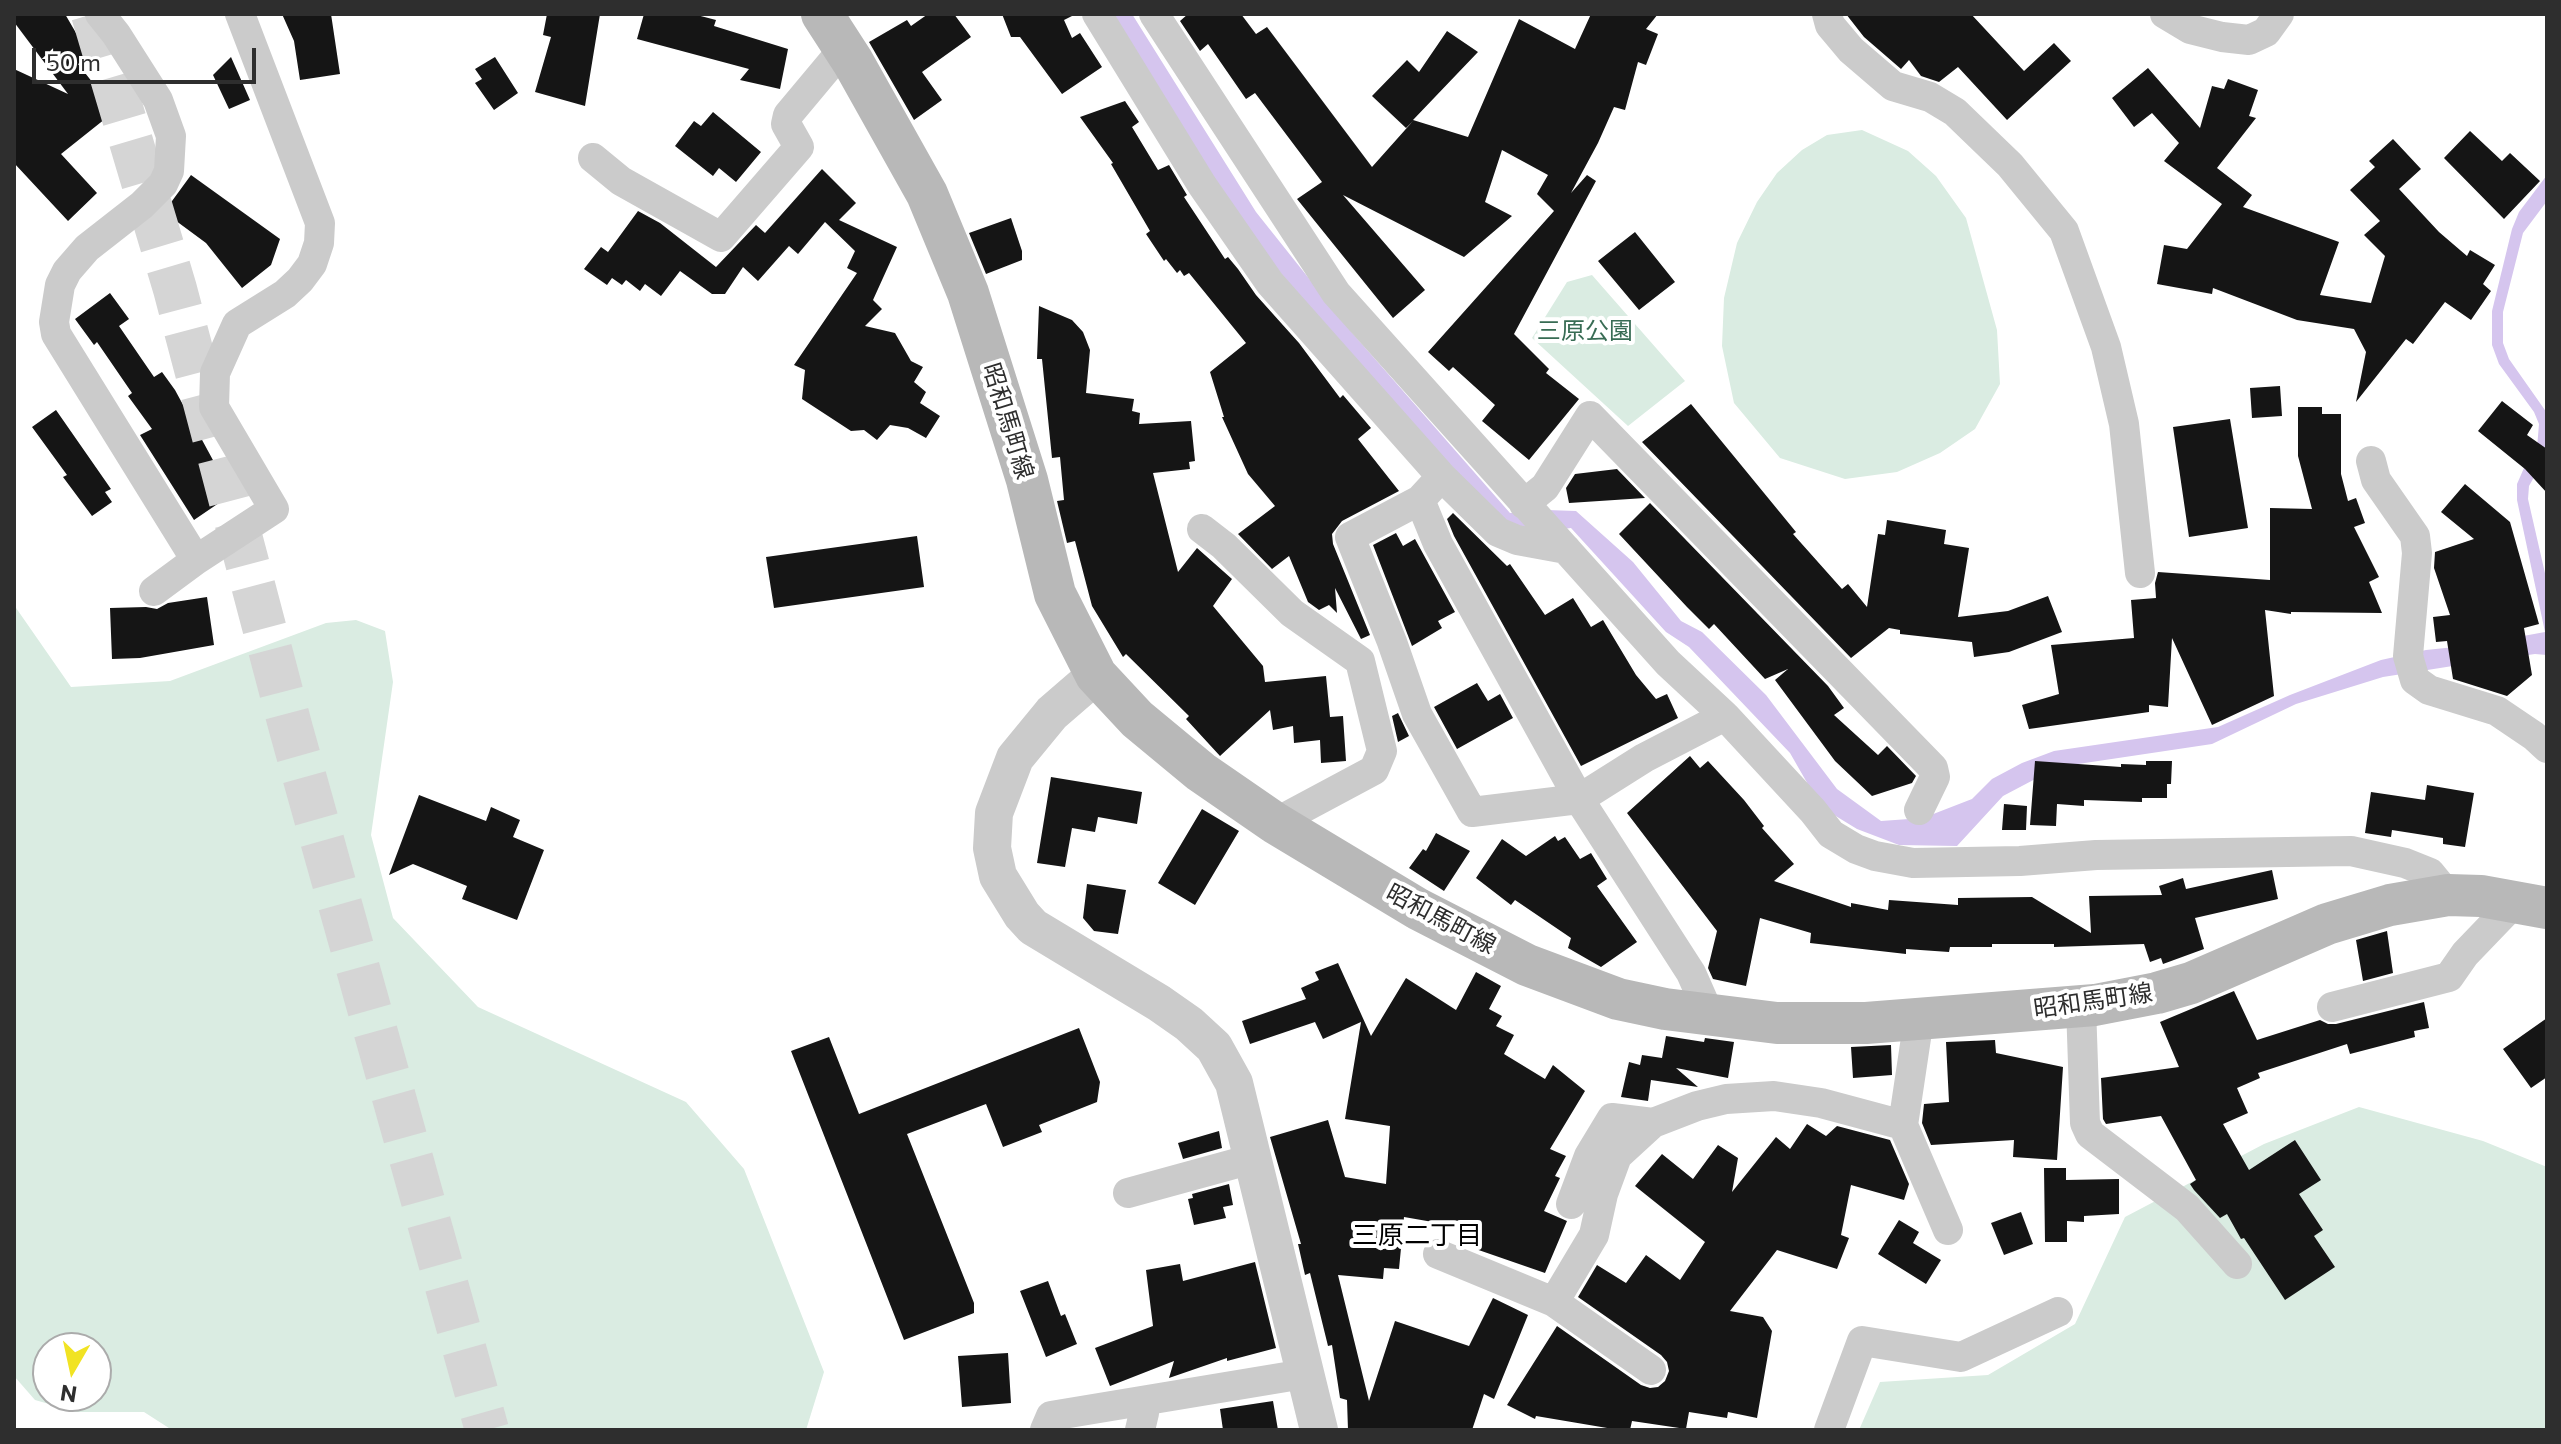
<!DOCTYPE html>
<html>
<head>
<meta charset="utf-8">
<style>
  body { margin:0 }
  #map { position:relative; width:2561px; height:1444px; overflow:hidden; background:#fff; font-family:Commissioner,sans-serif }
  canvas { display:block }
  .frame { position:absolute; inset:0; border:16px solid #2e2e2e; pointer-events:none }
  .north { position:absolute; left:32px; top:1332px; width:80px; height:80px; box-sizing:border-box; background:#fff; border:2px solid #ababab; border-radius:50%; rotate:189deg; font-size:22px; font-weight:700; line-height:32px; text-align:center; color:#2e2e2e }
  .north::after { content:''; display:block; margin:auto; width:28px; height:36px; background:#f1e323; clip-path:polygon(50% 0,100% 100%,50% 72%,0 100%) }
  .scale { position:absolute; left:32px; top:48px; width:224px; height:36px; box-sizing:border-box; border:4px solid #2e2e2e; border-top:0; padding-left:10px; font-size:24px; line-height:28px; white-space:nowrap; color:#2e2e2e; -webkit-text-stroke:6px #fff; paint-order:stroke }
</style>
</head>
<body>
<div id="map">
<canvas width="2561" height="1444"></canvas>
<div class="frame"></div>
<div class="north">N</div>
<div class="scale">50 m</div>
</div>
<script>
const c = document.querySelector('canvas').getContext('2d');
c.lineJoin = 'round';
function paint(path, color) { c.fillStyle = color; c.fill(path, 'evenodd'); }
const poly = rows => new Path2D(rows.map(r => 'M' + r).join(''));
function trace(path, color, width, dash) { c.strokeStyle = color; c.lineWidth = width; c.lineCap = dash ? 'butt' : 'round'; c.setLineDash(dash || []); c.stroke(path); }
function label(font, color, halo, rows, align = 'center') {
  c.font = font + ' Commissioner,"Noto Sans JP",sans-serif'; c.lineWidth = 8; c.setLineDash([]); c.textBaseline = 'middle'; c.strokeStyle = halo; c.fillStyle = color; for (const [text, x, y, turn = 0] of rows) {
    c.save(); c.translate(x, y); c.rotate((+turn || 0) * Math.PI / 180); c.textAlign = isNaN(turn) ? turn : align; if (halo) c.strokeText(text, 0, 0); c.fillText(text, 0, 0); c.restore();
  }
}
const green = poly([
  [1862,130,1908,151,1936,176,1966,218,1997,330,2000,384,1975,429,1940,453,1897,472,1845,479,1780,458,1734,403,1722,346,1724,298,1737,243,1757,202,1777,173,1802,150,1827,135],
  [1592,275,1685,381,1628,426,1532,338,1567,282],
  [14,605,71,687,170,681,326,623,356,620,385,631,393,682,371,835,393,918,478,1007,686,1102,744,1169,824,1372,806,1430,172,1430,144,1412,77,1412,35,1400,14,1376],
  [48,1348,96,1348,96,1396,48,1396],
  [2359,1107,2483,1141,2547,1167,2547,1430,1859,1430,1880,1382,1988,1375,2075,1324,2125,1217,2264,1144]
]);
const water = poly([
  [1106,14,1132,14,1256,212,1354,335,1510,513,1547,510,1576,511,1633,562,1681,621,1702,632,1766,695,1837,789,1881,821,1923,818,1972,799,1992,779,2022,763,2054,751,2218,727,2290,695,2381,660,2426,650,2474,645,2545,632,2517,500,2517,484,2524,468,2537,448,2539,424,2534,412,2499,364,2492,345,2492,311,2512,229,2519,212,2547,175,2547,201,2523,233,2503,312,2503,343,2509,359,2547,413,2547,454,2529,486,2528,499,2547,582,2547,655,2535,654,2478,662,2383,677,2296,704,2212,744,2058,767,2003,796,1957,846,1899,845,1857,829,1821,807,1790,753,1689,647,1666,632,1571,528,1531,533,1495,525,1238,223]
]);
const building = poly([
  [14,14,65,14,90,57,78,64,115,111,61,154,97,193,68,221,14,163,14,69,68,94,14,22],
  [282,14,331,14,340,74,300,80,294,41],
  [547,14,600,14,585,106,535,92,551,37,543,35],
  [644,14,693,14,716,20,714,26,788,49,780,89,740,80,749,69,637,39],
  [928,14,954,14,971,37,922,72,942,100,914,120,869,42,907,20,911,26],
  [1002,14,1076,14,1064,20,1072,38,1080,33,1102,67,1062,94,1020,37,1011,37],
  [1188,14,1241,14,1256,34,1267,27,1372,167,1413,121,1406,128,1372,96,1407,60,1419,72,1447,31,1478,52,1413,120,1468,137,1519,19,1575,49,1591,14,1658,14,1646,29,1658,34,1646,65,1638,62,1625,110,1614,107,1598,143,1571,193,1587,175,1596,181,1514,334,1549,369,1546,373,1579,399,1529,460,1482,421,1495,405,1453,367,1449,371,1428,352,1554,211,1537,194,1548,175,1502,150,1485,202,1512,216,1464,257,1343,195,1425,290,1393,318,1297,199,1322,182,1255,93,1246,99,1208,44,1200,51,1180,21],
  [1846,14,1971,14,2024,71,2054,43,2071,61,2007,120,1958,67,1939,82,1921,76,1909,60,1901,69,1864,37],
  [231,57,250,100,229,109,213,75],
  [495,57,518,93,494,110,475,83,482,79,475,69],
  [2148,68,2200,128,2212,86,2224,89,2228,79,2258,90,2249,116,2256,118,2217,168,2252,195,2243,207,2339,242,2320,295,2371,303,2385,256,2364,235,2380,221,2350,190,2375,167,2369,161,2393,139,2421,169,2399,189,2439,232,2467,256,2470,250,2495,265,2483,284,2491,291,2471,320,2445,302,2413,344,2406,339,2356,402,2366,352,2354,329,2297,320,2213,288,2212,294,2157,284,2164,245,2187,249,2222,204,2164,161,2179,143,2152,113,2134,127,2112,98],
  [1125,101,1139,122,1132,127,1158,170,1169,165,1187,195,1184,197,1225,259,1228,257,1238,269,1256,295,1299,343,1340,398,1343,395,1371,428,1358,439,1399,491,1342,521,1332,534,1333,544,1370,635,1361,639,1335,588,1337,613,1329,605,1319,610,1308,602,1289,556,1272,569,1238,534,1275,506,1248,474,1222,417,1224,417,1210,372,1246,343,1189,273,1184,276,1180,270,1177,273,1166,259,1164,261,1146,234,1150,231,1111,164,1113,163,1080,117],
  [713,112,761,152,736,182,719,168,713,176,675,146,694,121,701,126],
  [2470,131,2502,161,2510,153,2540,181,2504,219,2444,158],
  [822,169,856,203,839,220,897,247,873,300,882,309,865,326,895,333,911,361,923,367,914,382,926,392,920,403,940,416,926,438,908,428,890,425,877,440,864,430,851,431,802,399,805,370,794,365,857,273,847,268,855,251,825,222,798,254,789,246,758,281,743,267,725,294,712,294,680,271,661,296,645,284,640,291,626,280,622,285,612,278,607,285,584,269,601,247,608,252,638,211,660,223,716,267,756,225,765,233],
  [191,175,280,239,271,265,242,288,206,243,164,212],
  [1011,218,1022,251,1022,260,986,274,969,233],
  [1635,232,1675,282,1639,310,1598,261],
  [110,293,129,319,119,326,154,377,162,372,175,390,214,462,235,492,194,520,140,435,152,429,128,396,132,393,97,342,94,345,75,319],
  [1039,306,1072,320,1083,332,1090,350,1086,393,1134,399,1132,411,1140,413,1139,424,1191,421,1195,461,1189,462,1190,469,1153,473,1178,572,1197,548,1232,579,1213,606,1263,666,1265,682,1326,676,1330,717,1343,716,1346,761,1321,763,1320,740,1294,743,1293,726,1273,730,1270,710,1220,756,1186,719,1189,716,1126,654,1123,657,1092,606,1075,541,1067,543,1057,501,1064,500,1060,457,1052,458,1042,359,1037,359],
  [2280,386,2282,416,2252,418,2250,388],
  [2502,401,2533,425,2527,435,2547,449,2547,493,2525,469,2478,431],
  [1691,404,1796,532,1793,534,1842,589,1848,584,1867,607,1878,534,1885,535,1887,520,1946,530,1944,544,1969,548,1958,617,2008,611,2048,596,2062,632,2009,652,1974,657,1972,642,1900,634,1900,630,1889,628,1851,658,1642,442],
  [2298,407,2322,407,2322,414,2341,414,2341,474,2348,501,2356,498,2365,523,2354,527,2379,577,2369,582,2382,613,2291,612,2291,614,2265,610,2274,696,2212,725,2172,638,2168,707,2149,705,2149,712,2029,729,2022,705,2059,694,2051,645,2134,638,2131,600,2156,598,2155,583,2158,572,2270,580,2270,508,2312,509,2298,456],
  [56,410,111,489,105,492,112,502,92,516,63,477,67,475,32,427],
  [2230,419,2248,528,2189,537,2173,427],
  [1617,469,1645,498,1569,503,1566,488,1575,474],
  [2465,484,2510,522,2539,624,2524,628,2532,675,2507,696,2453,679,2447,641,2436,642,2433,617,2450,615,2434,568,2435,552,2474,539,2441,512],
  [1650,503,1828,686,1844,708,1834,715,1878,755,1887,746,1916,776,1912,783,1872,796,1835,761,1775,680,1788,669,1765,679,1714,624,1709,629,1687,607,1619,534],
  [1453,513,1507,566,1510,564,1545,615,1573,598,1591,627,1603,620,1636,675,1656,699,1667,694,1678,718,1581,766,1454,536,1447,519],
  [1396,533,1403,546,1415,539,1455,612,1438,621,1442,628,1412,646,1373,545],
  [917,536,924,587,774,608,766,557],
  [207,597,214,645,140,658,112,659,110,608,146,607,157,609,168,603],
  [1477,683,1488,701,1500,694,1513,718,1457,749,1434,707],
  [1398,713,1409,736,1398,742,1392,716],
  [1690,756,1700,768,1708,761,1744,800,1764,826,1762,828,1794,864,1774,881,1851,907,1851,903,1888,910,1889,900,1958,905,1958,898,2032,897,2091,933,2089,896,2162,895,2159,886,2183,878,2186,889,2272,870,2278,899,2195,918,2204,949,2163,964,2161,958,2150,962,2144,944,2054,947,2054,944,1992,944,1992,947,1950,947,1949,952,1906,949,1906,954,1810,943,1811,933,1760,918,1746,986,1713,979,1708,968,1717,931,1627,813],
  [2035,761,2121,767,2121,764,2146,765,2146,761,2172,761,2171,784,2167,784,2167,798,2142,798,2142,802,2084,800,2084,806,2057,804,2056,826,2030,825],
  [1051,777,1142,792,1137,824,1098,817,1095,832,1072,828,1065,867,1037,863],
  [2427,785,2474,793,2465,847,2443,844,2443,838,2392,830,2391,837,2365,833,2371,792,2425,800],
  [419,795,486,821,491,807,520,820,513,837,544,850,517,920,462,899,467,886,413,864,389,875],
  [2004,804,2027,806,2026,830,2002,830],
  [1202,809,1239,831,1195,905,1158,883],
  [1436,833,1470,851,1444,891,1409,868,1423,849,1426,851],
  [1555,836,1558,841,1565,837,1580,859,1591,853,1607,879,1597,886,1637,942,1601,967,1568,948,1571,938,1515,900,1511,905,1476,878,1502,839,1526,856],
  [1087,884,1126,890,1118,934,1094,931,1083,918],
  [2387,931,2393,973,2363,981,2356,940],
  [1338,963,1371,1036,1406,978,1456,1010,1476,972,1501,986,1489,1009,1502,1016,1496,1026,1514,1035,1504,1054,1545,1079,1553,1065,1585,1091,1550,1149,1566,1156,1555,1176,1560,1178,1544,1211,1567,1221,1545,1273,1467,1246,1473,1229,1404,1217,1399,1269,1384,1268,1383,1279,1338,1275,1369,1401,1395,1321,1469,1346,1493,1298,1528,1315,1494,1399,1484,1394,1472,1430,1348,1430,1347,1400,1340,1398,1332,1345,1328,1346,1310,1273,1305,1275,1298,1244,1301,1244,1270,1137,1328,1120,1345,1177,1386,1184,1390,1126,1345,1119,1361,1022,1323,1039,1315,1022,1250,1044,1242,1021,1306,999,1301,988,1319,980,1315,972],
  [2234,991,2257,1040,2320,1020,2328,1024,2336,1024,2424,1002,2429,1028,2414,1031,2415,1037,2350,1054,2347,1044,2258,1073,2260,1078,2237,1088,2248,1113,2223,1124,2249,1170,2295,1140,2321,1180,2299,1194,2323,1230,2314,1236,2335,1267,2285,1300,2244,1238,2241,1239,2227,1214,2220,1218,2194,1190,2190,1184,2196,1180,2161,1116,2106,1124,2103,1119,2101,1078,2179,1067,2160,1022],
  [2547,1018,2547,1077,2531,1088,2503,1049],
  [1079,1028,1100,1082,1097,1102,1039,1125,1042,1132,1003,1147,986,1104,907,1134,974,1303,974,1313,904,1340,791,1051,829,1037,859,1114],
  [1666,1036,1704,1042,1705,1038,1734,1042,1728,1078,1676,1068,1698,1087,1651,1080,1648,1101,1621,1097,1629,1062,1640,1065,1642,1055,1662,1058],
  [1995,1040,1996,1053,2063,1067,2057,1160,2013,1157,2014,1140,1931,1145,1922,1123,1924,1104,1949,1102,1946,1042],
  [1891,1045,1892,1075,1853,1078,1851,1047],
  [1807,1124,1826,1136,1837,1126,1890,1140,1909,1184,1904,1200,1851,1185,1841,1235,1849,1238,1837,1269,1777,1250,1730,1311,1763,1317,1772,1331,1757,1418,1728,1412,1727,1418,1689,1412,1686,1429,1632,1421,1630,1430,1619,1430,1536,1416,1535,1419,1507,1405,1557,1326,1641,1385,1650,1388,1658,1387,1665,1381,1669,1371,1667,1362,1661,1355,1578,1297,1597,1265,1626,1283,1646,1255,1680,1280,1705,1242,1635,1186,1662,1154,1693,1179,1718,1145,1738,1158,1732,1192,1776,1137,1790,1149],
  [1219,1131,1222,1148,1183,1159,1178,1143],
  [2044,1168,2066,1168,2066,1180,2119,1179,2119,1214,2084,1216,2084,1222,2067,1221,2067,1242,2045,1242],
  [1229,1184,1233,1205,1223,1207,1226,1218,1194,1225,1188,1199,1193,1198,1192,1194],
  [2021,1212,2033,1244,2004,1255,1991,1223],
  [1899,1220,1919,1232,1913,1243,1941,1260,1926,1284,1878,1254],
  [1255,1262,1276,1348,1227,1361,1227,1358,1169,1378,1174,1361,1110,1386,1095,1348,1153,1326,1146,1270,1180,1264,1183,1281],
  [1048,1281,1061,1316,1065,1314,1077,1344,1046,1357,1020,1291],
  [1008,1353,1011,1403,962,1407,958,1356],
  [1273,1401,1278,1430,1223,1430,1220,1409]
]);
const motorwayTunnel = poly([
  [93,14,175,289,291,729,487,1430]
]);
const minor = poly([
  [100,14,116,34,158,100,171,136,169,171,163,184,142,205,87,248,67,271,60,285,54,322,56,334,196,560,274,509,214,407,215,373,237,324,285,294,300,280,312,264,319,243,320,223,240,14],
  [1097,14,1202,185,1270,283,1442,477,1498,532,1517,540,1566,549],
  [1154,14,1336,293,1668,663,1725,716,1813,811,1831,834,1856,849,1875,856,1913,863,2020,861,2096,855,2351,851,2405,863,2430,873,2448,895],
  [1827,14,1830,25,1851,50,1893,86,1930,97,1955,112,2010,165,2064,231,2106,347,2124,424,2140,573],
  [2165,14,2190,29,2222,37,2249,40,2266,32,2279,14],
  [593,158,621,181,721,237,799,147,786,124,788,115,844,48],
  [2371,461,2376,480,2415,536,2417,553,2408,656,2415,680,2429,690,2497,711,2534,736,2547,748],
  [1432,487,1420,500,1438,544,1579,799,1691,973,1710,1016],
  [1420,500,1350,537,1392,642,1417,714,1472,812,1579,799,1644,758,1725,716],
  [1524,504,1545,487,1590,416,1933,768,1935,777,1919,810],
  [1202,529,1224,546,1292,613,1360,661,1382,751,1374,770,1275,823],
  [154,591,196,560],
  [2081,1006,2085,1123,2090,1134,2187,1208,2237,1264],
  [2332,1007,2449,977,2465,954,2514,903],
  [1903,1125,1919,1018],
  [1128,1193,1252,1159],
  [1571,1204,1589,1156,1612,1118,1653,1123],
  [1438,1254,1554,1302,1651,1370],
  [1554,1302,1594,1235,1603,1194,1617,1156,1653,1123,1697,1106,1726,1099,1774,1096,1821,1103,1903,1125,1948,1230],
  [1045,1430,1051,1416,1304,1374],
  [1140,1430,1144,1413,1142,1401],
  [1829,1430,1862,1341,1961,1357,2058,1312]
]);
const tertiary = poly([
  [1096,675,1052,713,1015,758,994,813,992,848,998,876,1022,915,1033,927,1159,1003,1189,1024,1214,1047,1234,1083,1319,1430]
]);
const secondary = poly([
  [822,14,853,62,927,194,968,293,1027,480,1055,594,1096,675,1137,719,1201,772,1275,823,1418,909,1527,965,1618,999,1665,1009,1777,1023,1866,1023,2095,1005,2157,993,2191,983,2327,924,2390,905,2448,895,2481,896,2547,908]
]);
const parkNames = [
  ["三原公園",1585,331]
];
const streetNames = [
  ["昭和馬町線",1008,421,73],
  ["昭和馬町線",1441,919,28],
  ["昭和馬町線",2093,1001,-8]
];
const neighbourhoodNames = [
  ["三原二丁目",1417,1235]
];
paint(green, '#daece2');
paint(water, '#d5c5ee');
paint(building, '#151515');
trace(motorwayTunnel, '#d5d5d5', 44, [44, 22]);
trace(minor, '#cbcbcb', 30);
trace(tertiary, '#cbcbcb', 38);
trace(secondary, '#b8b8b8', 42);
label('24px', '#386c54', '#fff', parkNames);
label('24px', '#2e2e2e', '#fff', streetNames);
label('26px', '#000', '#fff', neighbourhoodNames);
</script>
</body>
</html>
